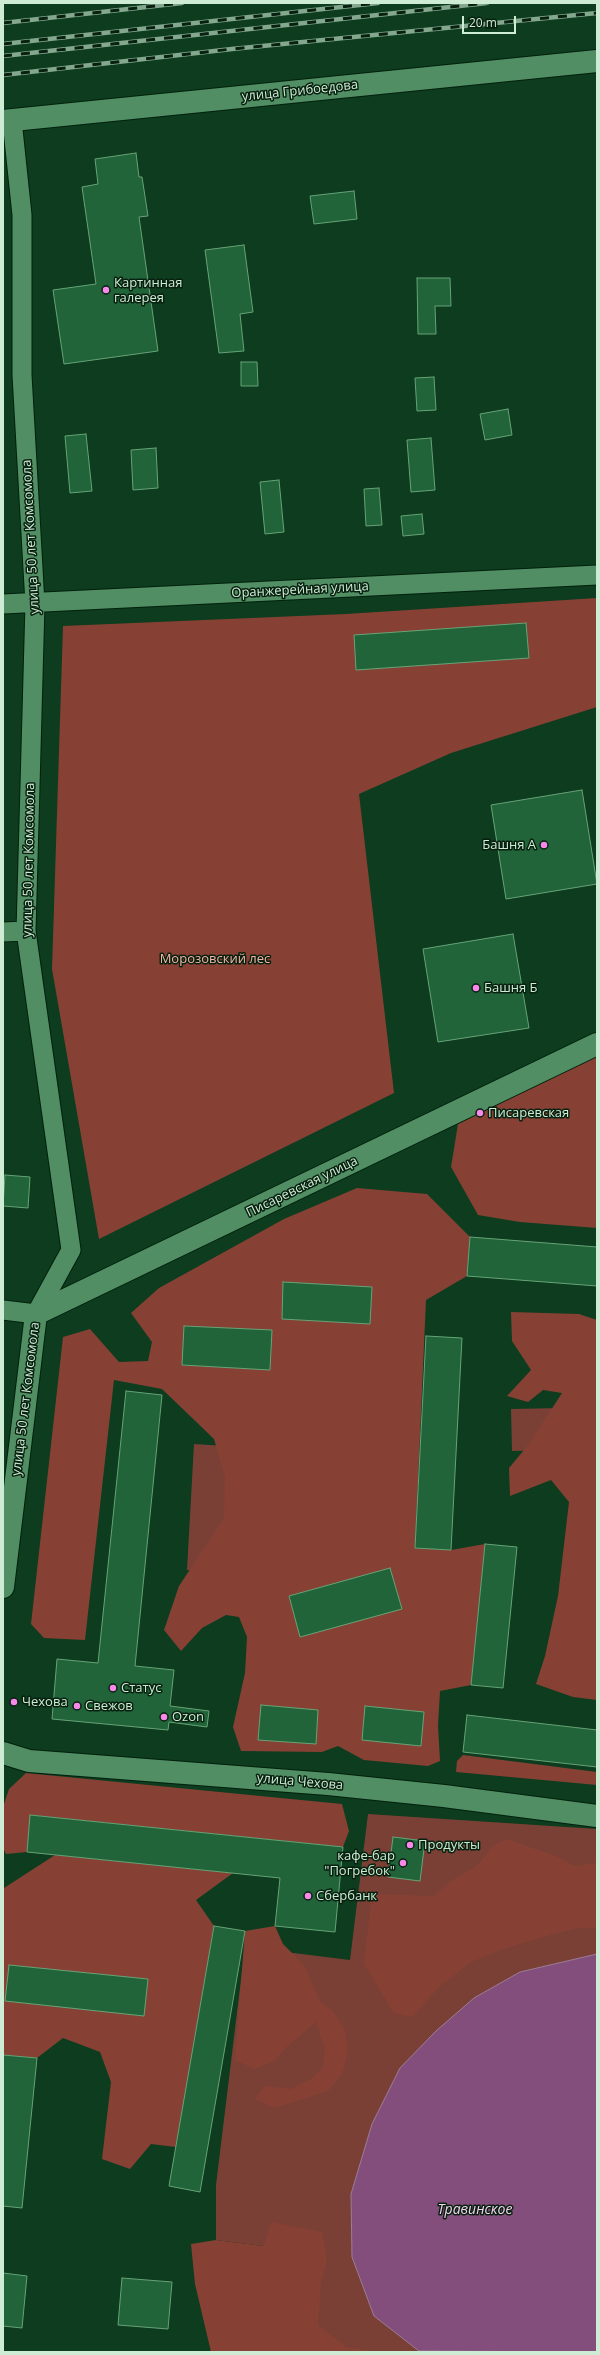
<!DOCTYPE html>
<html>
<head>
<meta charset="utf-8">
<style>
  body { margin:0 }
  #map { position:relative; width:600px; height:2355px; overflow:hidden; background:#0d3c1f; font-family:"Open Sans",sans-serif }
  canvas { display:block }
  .frame { position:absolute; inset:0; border:4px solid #ceecd4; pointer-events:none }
  .scale { position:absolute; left:462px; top:16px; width:54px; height:18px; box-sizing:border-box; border:2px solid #ceecd4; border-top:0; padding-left:5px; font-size:12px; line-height:14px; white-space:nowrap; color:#ceecd4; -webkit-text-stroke:3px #07200f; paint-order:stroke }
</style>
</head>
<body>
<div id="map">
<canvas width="600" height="2355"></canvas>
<div class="frame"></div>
<div class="scale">20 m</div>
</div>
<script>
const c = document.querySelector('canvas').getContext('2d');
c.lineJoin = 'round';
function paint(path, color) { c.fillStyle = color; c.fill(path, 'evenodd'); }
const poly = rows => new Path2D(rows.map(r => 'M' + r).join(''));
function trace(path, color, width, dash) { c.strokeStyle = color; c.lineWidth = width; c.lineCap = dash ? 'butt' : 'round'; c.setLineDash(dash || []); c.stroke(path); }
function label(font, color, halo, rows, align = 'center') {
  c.font = font + ' "Open Sans",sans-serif'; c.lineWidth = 3; c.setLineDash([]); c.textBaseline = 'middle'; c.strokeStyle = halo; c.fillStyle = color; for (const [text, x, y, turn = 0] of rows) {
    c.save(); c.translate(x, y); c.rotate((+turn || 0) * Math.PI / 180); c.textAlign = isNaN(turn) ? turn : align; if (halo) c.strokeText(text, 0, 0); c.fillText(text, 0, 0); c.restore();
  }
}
const green = poly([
  [562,1408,563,1450,512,1451,511,1409],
  [194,1444,256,1448,249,1573,187,1570],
  [368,1814,597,1829,597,2352,306,2352,264,2246,216,2240,216,2185,245,1947,350,1960]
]);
const forest = poly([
  [597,598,597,707,451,753,359,794,394,1093,99,1239,52,969,63,626,346,614],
  [597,1055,597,1228,520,1222,478,1215,451,1167,458,1124],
  [357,1188,427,1194,470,1237,467,1276,426,1300,415,1548,451,1550,485,1544,471,1685,440,1691,438,1726,440,1761,428,1766,364,1760,338,1746,322,1752,241,1751,233,1727,245,1673,247,1637,239,1617,226,1615,202,1628,181,1651,164,1630,179,1586,224,1518,225,1477,214,1439,162,1389,114,1380,85,1640,44,1638,31,1624,63,1337,90,1329,119,1362,148,1361,152,1342,131,1313,159,1288,284,1219],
  [511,1312,579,1314,597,1320,597,1700,573,1697,536,1684,545,1656,558,1596,569,1502,551,1480,510,1496,509,1468,529,1444,562,1393,543,1390,528,1402,507,1396,531,1370,512,1341],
  [463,1755,597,1772,597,1785,456,1772,457,1761],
  [26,1773,342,1804,349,1831,343,1847,31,1815,27,1852,6,1854,3,1848,3,1807,9,1789],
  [507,1839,558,1857,574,1866,597,1863,597,1928,578,1928,546,1936,500,1950,471,1962,440,1986,412,2017,394,2013,364,1964,372,1894,434,1896,451,1881,477,1866,493,1846],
  [55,1855,233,1873,196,1900,214,1926,176,2147,151,2144,130,2169,102,2159,111,2082,100,2052,63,2038,37,2058,3,2055,3,1892,4,1888],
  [275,1926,283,1944,304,1965,320,2002,333,2011,345,2031,348,2050,342,2074,328,2091,274,2108,255,2099,265,2086,291,2089,311,2079,323,2068,325,2048,316,2022,287,2046,275,2060,255,2069,235,2060,245,1931],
  [271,2222,322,2232,327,2260,321,2282,318,2325,346,2347,377,2352,211,2352,195,2284,191,2244,216,2240,264,2246]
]);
const water = poly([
  [597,1954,597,2352,419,2351,374,2316,352,2257,351,2194,372,2124,400,2068,436,2031,474,1998,520,1972,597,1954]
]);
const building = poly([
  [136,153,139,177,142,177,148,216,139,217,158,351,64,364,53,290,96,284,82,187,98,184,95,159,136,153],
  [354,191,357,219,314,224,310,196,354,191],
  [244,245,253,312,240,314,244,351,219,353,205,250,244,245],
  [417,278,450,278,451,306,435,306,436,334,418,334,417,278],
  [241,362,257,362,258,386,241,386,241,362],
  [434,377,436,410,417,411,415,378,434,377],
  [508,409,512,435,485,440,480,414,508,409],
  [86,434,92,491,70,493,65,436,86,434],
  [431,438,435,490,411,492,407,440,431,438],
  [156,448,158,488,133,490,131,450,156,448],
  [279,480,284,532,265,534,260,482,279,480],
  [379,488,382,525,366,526,364,489,379,488],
  [422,514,424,534,403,536,401,516,422,514],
  [526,623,529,658,356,670,354,635,526,623],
  [582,790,597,884,506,899,491,805,582,790],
  [513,934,529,1028,438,1042,423,949,513,934],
  [5,1175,30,1177,28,1208,3,1206,5,1175],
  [470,1237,597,1247,597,1286,467,1276,470,1237],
  [283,1282,372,1287,370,1324,282,1319,283,1282],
  [184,1326,272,1330,270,1370,182,1365,184,1326],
  [426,1336,462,1338,451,1550,415,1548,426,1336],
  [126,1391,162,1395,135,1666,174,1670,170,1706,209,1711,207,1727,169,1722,168,1730,52,1719,57,1659,98,1663,126,1391],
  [485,1544,517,1547,503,1688,471,1685,485,1544],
  [390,1568,402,1609,300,1637,289,1596,390,1568],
  [261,1705,318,1710,316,1744,258,1740,261,1705],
  [365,1706,424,1712,421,1746,362,1740,365,1706],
  [467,1715,597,1730,597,1767,463,1752,467,1715],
  [30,1815,343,1847,335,1932,275,1926,280,1878,27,1852,30,1815],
  [393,1837,425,1841,420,1881,388,1877,393,1837],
  [214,1926,245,1931,200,2192,169,2186,214,1926],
  [9,1965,148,1979,144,2016,5,2001,9,1965],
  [3,2055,37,2058,22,2208,3,2206,3,2055],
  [3,2273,27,2276,22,2328,3,2326,3,2273],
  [122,2278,172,2282,168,2329,118,2325,122,2278]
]);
const minor = poly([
  [3,604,597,575],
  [3,932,26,931],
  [3,1310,36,1314,71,1250,26,931,35,604,22,375,22,215,12,120]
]);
const tertiary = poly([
  [3,121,597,61],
  [3,1587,36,1314,597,1044],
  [3,1753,29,1761,328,1784,444,1796,597,1816]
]);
const rail = poly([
  [3,23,182,3],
  [3,44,378,3],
  [3,56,487,3],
  [3,75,232,49,597,13]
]);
const markers = [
  [106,290,4,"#f888ea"],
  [544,845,4,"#f888ea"],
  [476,988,4,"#f888ea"],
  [480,1113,4,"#f888ea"],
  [113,1688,4,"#f888ea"],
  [14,1702,4,"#f888ea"],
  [77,1706,4,"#f888ea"],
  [164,1717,4,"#f888ea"],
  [410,1845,4,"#f888ea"],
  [403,1863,4,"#f888ea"],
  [308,1896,4,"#f888ea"]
];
const streetNames = [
  ["улица Грибоедова",300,91,-6],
  ["улица 50 лет Комсомола",31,537,-93],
  ["Оранжерейная улица",300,590,-3],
  ["улица 50 лет Комсомола",29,860,-89],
  ["Писаревская улица",302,1187,-26],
  ["улица 50 лет Комсомола",26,1399,-83],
  ["улица Чехова",300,1782,5]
];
const poiNames = [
  ["Картинная",114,283],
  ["галерея",114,298],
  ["Башня А",536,845,"right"],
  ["Башня Б",484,988],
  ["Писаревская",488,1113],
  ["Статус",121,1688],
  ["Чехова",22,1702],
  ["Свежов",85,1706],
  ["Ozon",172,1717],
  ["Продукты",418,1845],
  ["кафе-бар",395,1856,"right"],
  ["\"Погребок\"",395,1871,"right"],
  ["Сбербанк",316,1896]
];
const parkNames = [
  ["Морозовский лес",215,959]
];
const waterNames = [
  ["Травинское",475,2210]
];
paint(green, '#7b4035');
paint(forest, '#864134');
paint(water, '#844e7c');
trace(water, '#9a7d96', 1);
paint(building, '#216439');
trace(building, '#67a377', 1);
trace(minor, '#02210d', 21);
trace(tertiary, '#02210d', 24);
trace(minor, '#528e64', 19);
trace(tertiary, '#528e64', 22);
trace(rail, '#83a88e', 4.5);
trace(rail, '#07200f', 3, [9]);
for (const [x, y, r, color] of markers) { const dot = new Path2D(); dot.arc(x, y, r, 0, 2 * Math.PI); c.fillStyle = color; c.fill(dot); trace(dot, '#07200f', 1.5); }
label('13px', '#ceecd4', '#07200f', streetNames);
label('13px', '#ceecd4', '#07200f', poiNames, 'left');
label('13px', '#f3b4a6', '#07200f', parkNames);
label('italic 14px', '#f6d5f0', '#07200f', waterNames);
</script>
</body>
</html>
